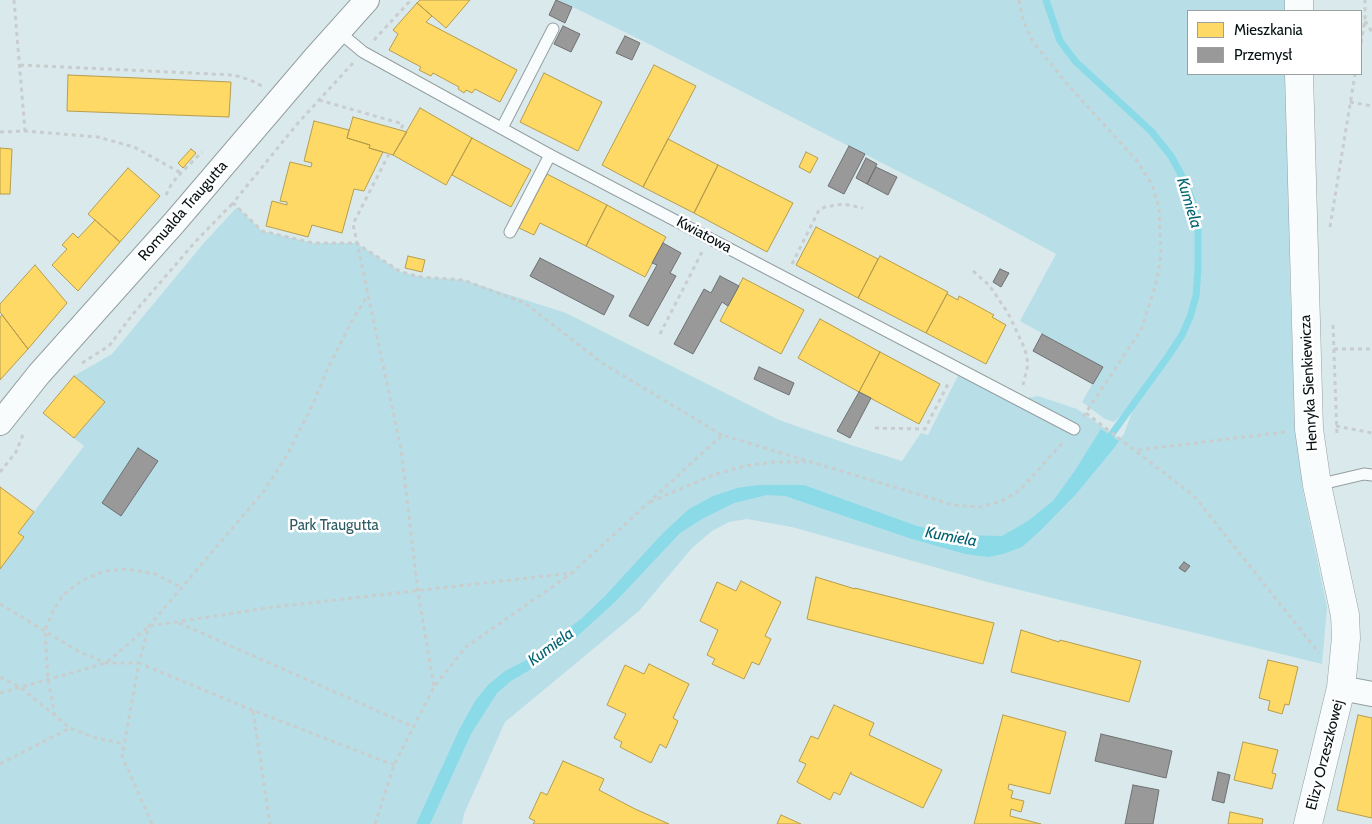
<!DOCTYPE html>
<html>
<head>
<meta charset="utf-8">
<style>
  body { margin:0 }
  #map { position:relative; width:1372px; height:824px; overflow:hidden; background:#dae9ec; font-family:Cabin,sans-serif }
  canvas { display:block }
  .legend { position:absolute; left:1187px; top:10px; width:175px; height:65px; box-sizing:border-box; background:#fff; border:1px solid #9ca0a1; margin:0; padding:6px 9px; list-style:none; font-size:15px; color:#071113 }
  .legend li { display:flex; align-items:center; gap:10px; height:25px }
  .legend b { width:25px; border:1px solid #9ca0a1 }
</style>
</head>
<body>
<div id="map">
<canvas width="1372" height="824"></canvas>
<ul class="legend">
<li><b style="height:14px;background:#ffd966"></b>Mieszkania</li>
<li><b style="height:14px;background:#999"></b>Przemysł</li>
</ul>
</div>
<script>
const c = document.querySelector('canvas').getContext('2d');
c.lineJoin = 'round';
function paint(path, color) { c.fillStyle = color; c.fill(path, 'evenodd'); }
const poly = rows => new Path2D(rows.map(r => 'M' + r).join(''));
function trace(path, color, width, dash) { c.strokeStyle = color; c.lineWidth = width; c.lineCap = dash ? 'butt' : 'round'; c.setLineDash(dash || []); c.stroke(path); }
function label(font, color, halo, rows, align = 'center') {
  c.font = font + ' Cabin,sans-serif'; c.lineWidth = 5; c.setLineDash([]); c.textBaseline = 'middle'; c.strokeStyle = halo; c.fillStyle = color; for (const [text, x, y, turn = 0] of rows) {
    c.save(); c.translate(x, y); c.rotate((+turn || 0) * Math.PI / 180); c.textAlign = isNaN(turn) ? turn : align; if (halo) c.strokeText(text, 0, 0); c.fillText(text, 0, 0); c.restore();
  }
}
const green = poly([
  [558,0,1286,0,1286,11,1188,11,1188,74,1287,74,1290,285,1294,386,1303,491,1327,607,1322,664,991,583,792,527,747,519,729,522,712,531,692,548,639,611,505,722,464,814,462,824,0,824,0,569,24,537,18,533,84,446,74,438,104,402,74,376,112,354,203,244,237,207,262,231,313,243,356,243,401,272,421,277,463,280,566,313,779,420,851,445,902,461,921,433,928,435,961,370,1017,400,1038,396,1077,409,1120,439,1124,434,1136,401,1114,422,1105,419,1082,402,1102,367,1020,321,1056,254,984,215,635,37]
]);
const water = poly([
  [1101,429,1119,441,1114,448,1077,493,1041,530,1022,547,1003,554,989,557,965,554,912,539,785,496,767,495,734,503,702,519,680,533,617,600,572,641,545,661,511,681,497,693,471,734,430,824,416,824,459,730,475,701,488,685,505,671,536,655,550,642,581,619,605,596,663,533,689,509,713,496,737,488,758,485,804,485,917,526,958,535,1002,536,1028,521,1053,501,1074,472]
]);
const homes = poly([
  [420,0,470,0,446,28,417,3,420,0],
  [417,3,432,16,426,22,517,70,500,102,475,89,472,93,466,90,464,93,458,89,459,87,433,73,431,76,419,70,421,67,389,50,398,34,393,30,417,3],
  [654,65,696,86,643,187,602,165,654,65],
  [544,73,602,102,578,151,520,122,544,73],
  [68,75,231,82,229,117,67,111,68,75],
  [420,108,472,138,446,185,393,155,420,108],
  [353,117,407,132,393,155,369,148,370,145,347,138,353,117],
  [314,121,349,130,347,138,370,145,369,148,383,152,364,191,354,189,342,233,312,225,308,237,266,226,272,201,287,205,287,202,280,201,290,162,311,167,312,163,304,161,314,121],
  [472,138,531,170,511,207,452,175,472,138],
  [668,139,718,165,694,213,643,187,668,139],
  [0,148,12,149,10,194,0,194,0,148],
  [191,149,196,153,183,168,178,163,191,149],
  [806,152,818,158,810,173,799,167,806,152],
  [718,165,793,203,767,252,694,213,718,165],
  [128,168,160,196,120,242,88,214,128,168],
  [547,174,607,205,586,246,540,223,534,235,519,228,547,174],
  [607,205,666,237,645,277,586,246,607,205],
  [95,220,120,242,78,291,52,265,67,249,62,245,73,233,78,238,95,220],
  [816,227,878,259,858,298,796,265,816,227],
  [408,256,425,260,422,272,405,268,408,256],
  [880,256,948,292,926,333,858,298,880,256],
  [35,265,67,303,28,349,0,312,0,304,35,265],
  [743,278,804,310,781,354,720,321,743,278],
  [947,294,958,300,959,296,994,315,992,317,1006,325,986,364,926,333,947,294],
  [2,315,28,349,0,380,0,317,2,315],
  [820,319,880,352,859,392,798,358,820,319],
  [880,352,940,384,919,424,859,392,880,352],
  [74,376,105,402,74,438,43,413,74,376],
  [0,487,34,512,18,533,24,537,0,569,0,487],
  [816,577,855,589,855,588,994,623,983,664,807,619,816,577],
  [741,581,781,602,765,636,771,639,759,665,752,662,744,679,712,664,715,659,707,655,718,630,700,621,717,582,736,591,741,581],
  [1021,630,1059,642,1060,640,1141,661,1129,702,1011,672,1021,630],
  [1268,660,1298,667,1289,705,1285,704,1282,714,1268,710,1270,701,1259,698,1268,660],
  [649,664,689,684,673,718,678,721,666,748,660,744,651,763,620,747,622,742,614,738,626,714,607,705,625,665,644,674,649,664],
  [834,705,874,723,869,735,942,770,923,808,851,774,851,772,840,795,834,792,830,800,797,782,806,764,799,761,811,736,818,739,834,705],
  [1003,715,1066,732,1050,794,1009,784,1008,789,1013,791,1011,798,1024,801,1021,812,1011,809,1010,816,1041,824,974,824,1003,715],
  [1358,715,1372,718,1372,818,1337,810,1358,715],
  [1243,742,1278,750,1272,773,1276,774,1272,789,1234,780,1243,742],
  [563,761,604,779,599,790,635,809,669,824,533,824,535,821,529,818,541,792,547,795,563,761],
  [1230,812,1263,819,1262,824,1228,824,1230,812],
  [781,815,801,824,777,824,781,815]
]);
const industry = poly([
  [556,0,572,7,565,23,549,15,556,0],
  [563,26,580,34,571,52,554,44,563,26],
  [625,36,640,43,632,60,616,53,625,36],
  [849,146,865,154,844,194,828,186,849,146],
  [866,158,877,164,867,184,856,178,866,158],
  [876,167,897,177,888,195,867,184,876,167],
  [663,243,681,253,670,273,676,276,648,326,629,316,657,265,652,263,663,243],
  [540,258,614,296,604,315,530,276,540,258],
  [1000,269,1009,273,1001,287,993,282,1000,269],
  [720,276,739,286,728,306,722,302,693,354,674,344,704,289,711,293,720,276],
  [1042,334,1103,367,1093,384,1033,351,1042,334],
  [759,367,794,383,789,395,754,379,759,367],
  [859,392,871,398,850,438,837,431,859,392],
  [138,448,158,461,121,516,102,503,138,448],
  [1184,562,1190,566,1185,572,1179,568,1184,562],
  [1101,734,1172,751,1166,778,1095,761,1101,734],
  [1218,772,1230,775,1224,803,1212,800,1218,772],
  [1133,785,1159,790,1153,824,1125,824,1133,785]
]);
const stream = poly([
  [1046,0,1060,41,1076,62,1151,131,1171,156,1185,182,1194,206,1198,229,1198,268,1196,296,1190,317,1182,335,1169,355,1106,442]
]);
const path = poly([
  [14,0,25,131],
  [1019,0,1023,20,1033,42,1068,85,1137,161,1152,184,1159,208,1161,253,1157,280,1141,330,1083,417],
  [1365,21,1372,32],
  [374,40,411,0],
  [1361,43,1365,20,1365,0],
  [353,63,298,123,233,203,262,231,313,243,356,243,401,272,421,277,463,280,525,303,602,363,722,435],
  [20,65,234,75,250,80,262,86],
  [319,100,403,124,401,130],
  [1350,102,1372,106],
  [0,132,25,131,98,137,134,147,181,173],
  [389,154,353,224,401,449,418,592,434,687],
  [166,195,172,183,181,173,202,152],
  [1330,227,1355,74],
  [792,264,819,210,825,207,843,204,863,208],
  [973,271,989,285,1008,313,1025,349,1028,364,1023,385],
  [1333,325,1337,436],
  [660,334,702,252],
  [1334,349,1372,349],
  [82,363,109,346,133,314,196,241,233,203],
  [1086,413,1194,496,1319,653],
  [1336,426,1372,433],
  [875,428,925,429,949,382],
  [1138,450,1285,432],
  [0,472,16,452,24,432],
  [650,502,713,475,744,466,775,462,806,462],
  [0,604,78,651,106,663,139,663,149,626,264,491,287,455,311,408,328,368,353,319,368,295],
  [179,623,414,727],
  [0,677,20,687,70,728,92,737,124,744],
  [0,693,106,663,149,626,274,607,572,573,722,435,937,500,953,505,981,507,1004,500,1020,490,1064,441],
  [253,711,270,824],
  [55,716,48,679,45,630,52,613,62,596,81,581,105,571,127,569,155,574,181,587],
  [0,764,70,728],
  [152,824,122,756,139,663,252,710,394,765],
  [375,824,394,765,434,687,466,647,572,573]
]);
const service = poly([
  [339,32,363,52,550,155,1074,429],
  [502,128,553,29],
  [510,232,550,155],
  [1317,485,1364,474,1372,475]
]);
const minor = poly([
  [0,423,39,374,174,223,315,58,367,0],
  [1341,688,1372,694]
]);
const tertiary = poly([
  [1299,11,1299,0],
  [1299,74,1309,429,1317,485,1345,615,1346,638,1341,688,1308,824]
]);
const streetNames = [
  ["Romualda Traugutta",183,211,-49],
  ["Kwiatowa",704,235,28],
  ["Henryka Sienkiewicza",1309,383,-93],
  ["Elizy Orzeszkowej",1325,755,-76]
];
const parkNames = [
  ["Park Traugutta",334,526]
];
const waterNames = [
  ["Kumiela",1189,203,73],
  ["Kumiela",951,537,10],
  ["Kumiela",551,647,-36]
];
paint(green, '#b8dfe7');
paint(water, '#8bdae8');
paint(homes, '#ffd966');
trace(homes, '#b59d4d', 1);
paint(industry, '#999');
trace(industry, '#6d7071', 1);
trace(stream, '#8bdae8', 7);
trace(service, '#949fa2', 13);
trace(minor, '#949fa2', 26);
trace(tertiary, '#949fa2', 29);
trace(path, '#c9cdce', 3, [4, 4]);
trace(service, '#f9fcfc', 11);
trace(minor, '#f9fcfc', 24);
trace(tertiary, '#f9fcfc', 28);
label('15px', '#071113', '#fff', streetNames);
label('15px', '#2c5b64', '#fff', parkNames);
label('italic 16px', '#016270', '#fff', waterNames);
</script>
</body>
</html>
